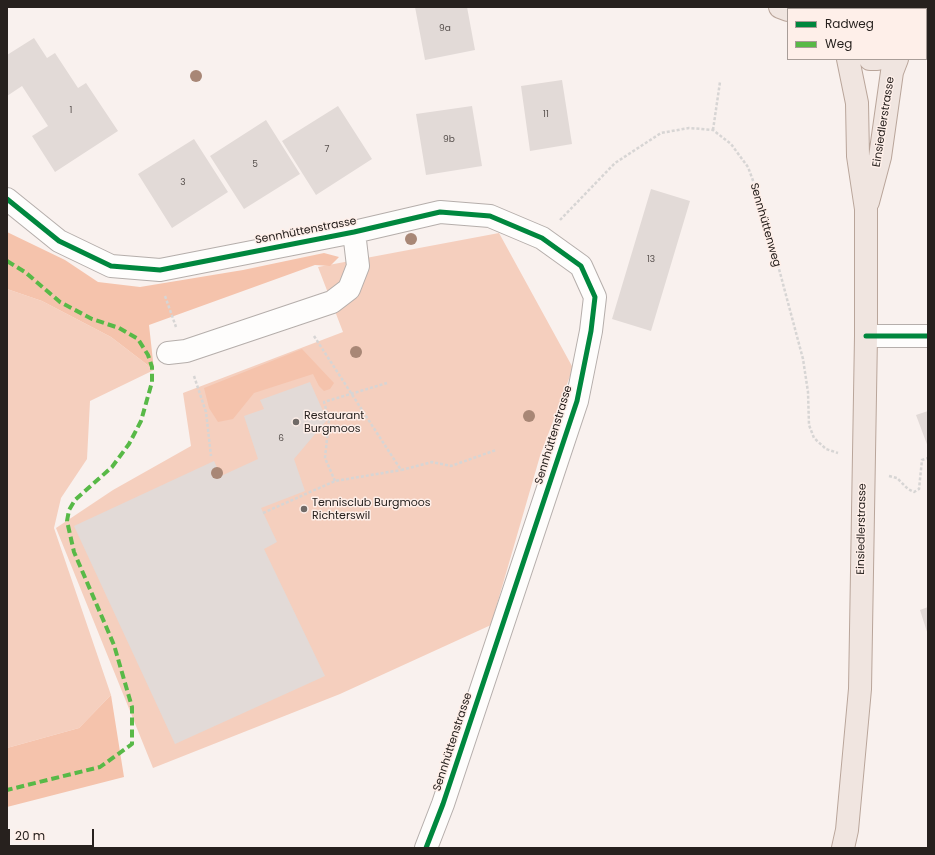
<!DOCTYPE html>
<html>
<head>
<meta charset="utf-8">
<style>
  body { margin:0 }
  #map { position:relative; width:935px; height:855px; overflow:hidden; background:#f9f1ee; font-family:Poppins,sans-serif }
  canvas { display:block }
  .frame { position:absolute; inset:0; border:8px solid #27211e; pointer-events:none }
  .legend { position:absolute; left:787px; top:8px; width:140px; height:52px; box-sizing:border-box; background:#feefe9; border:1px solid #a89d98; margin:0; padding:5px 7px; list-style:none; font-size:12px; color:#27211e }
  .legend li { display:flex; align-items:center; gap:8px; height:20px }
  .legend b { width:20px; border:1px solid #a89d98 }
  .scale { position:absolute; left:8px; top:829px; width:86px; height:18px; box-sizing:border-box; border:2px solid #27211e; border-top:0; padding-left:5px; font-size:12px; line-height:14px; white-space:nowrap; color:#27211e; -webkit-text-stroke:3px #feefe9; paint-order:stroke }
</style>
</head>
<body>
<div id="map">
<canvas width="935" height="855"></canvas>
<div class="frame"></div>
<ul class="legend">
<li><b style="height:5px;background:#00873e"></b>Radweg</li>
<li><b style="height:5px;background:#58b947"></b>Weg</li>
</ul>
<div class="scale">20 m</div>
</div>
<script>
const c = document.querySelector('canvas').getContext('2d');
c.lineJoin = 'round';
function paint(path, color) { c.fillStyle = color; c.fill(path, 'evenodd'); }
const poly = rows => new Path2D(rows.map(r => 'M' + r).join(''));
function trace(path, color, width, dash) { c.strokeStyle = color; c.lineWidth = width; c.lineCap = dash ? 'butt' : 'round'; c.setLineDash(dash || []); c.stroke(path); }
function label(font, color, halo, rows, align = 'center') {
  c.font = font + ' Poppins,sans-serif'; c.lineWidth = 3; c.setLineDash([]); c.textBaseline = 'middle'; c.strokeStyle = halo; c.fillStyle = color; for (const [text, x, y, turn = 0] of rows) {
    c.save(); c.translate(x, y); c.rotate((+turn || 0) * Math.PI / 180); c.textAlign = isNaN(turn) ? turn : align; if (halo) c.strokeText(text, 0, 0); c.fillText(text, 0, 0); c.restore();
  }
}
const green = poly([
  [499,233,573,368,540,456,491,625,340,694,153,768,56,528,113,490,191,446,183,393,343,332,318,267],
  [7,289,42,301,111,337,154,370,90,401,87,459,61,498,54,528,111,695,79,728,7,748]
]);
const forest = poly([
  [7,232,65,260,98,282,140,287,243,270,324,253,339,257,330,266,315,265,149,325,154,370,111,337,42,301,7,289],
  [302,349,334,383,330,389,324,391,319,386,313,374,254,393,233,419,218,422,209,408,204,388],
  [111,695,124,777,7,807,7,748,79,728]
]);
const building = poly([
  [415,7,467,7,475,50,425,60],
  [34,38,47,58,55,53,78,88,86,83,118,131,55,172,32,136,48,126,22,86,7,96,7,55],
  [562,80,572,144,530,151,521,86],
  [338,106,372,159,316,195,282,141],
  [472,106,482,166,426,175,416,114],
  [266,120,300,174,244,209,210,156],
  [194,139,228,192,172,228,138,174],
  [651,189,690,201,651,331,612,319],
  [310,382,327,420,294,459,305,491,261,508,277,542,264,549,325,676,175,744,74,526,214,461,221,476,258,459,244,416,264,409,260,400],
  [928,411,928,447,916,415],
  [928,607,928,635,920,610]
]);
const path = poly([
  [713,130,720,82],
  [560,220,615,163,661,133,689,128,713,130,731,144,748,167,762,205,803,359,808,392,809,425,814,438,826,449,838,453],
  [165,296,176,327],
  [314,336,401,470,432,462,451,466,496,450],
  [194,376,206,412,211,456],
  [889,476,897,478,908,489,914,492,919,489,922,460,928,458],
  [335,481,325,458,329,420,324,402,387,383],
  [263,513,335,481,401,470]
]);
const minor = poly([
  [7,199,59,241,111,266,160,270,354,232,440,212,490,216,542,238,581,266,595,297,591,331,577,401,443,804,426,848],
  [866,336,928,336],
  [168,353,186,351,332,302,349,289,358,266,354,232]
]);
const major = poly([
  [780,7,788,10],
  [821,7,821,9],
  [926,20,928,7],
  [870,59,877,59],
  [868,202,880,157,892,72,897,59],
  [843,848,847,830,860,689,866,336,866,209,858,156,857,103,848,59]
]);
const quiet = poly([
  [7,261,25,272,60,302,92,319,119,328,138,339,148,355,152,367,152,382,141,421,129,444,112,467,75,500,69,510,67,521,74,552,114,645,132,707,132,744,100,767,7,790]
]);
const cycleway = poly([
  [7,199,59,241,111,266,160,270,354,232,440,212,490,216,542,238,581,266,595,297,591,331,577,401,443,804,426,848],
  [866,336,928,336]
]);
const trees = [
  [196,76],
  [411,239],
  [356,352],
  [529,416],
  [217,473]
];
const markers = [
  [296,422,4,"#706a67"],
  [304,509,4,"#706a67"]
];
const numberNames = [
  ["9a",445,29],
  ["1",71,111],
  ["11",546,115],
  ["9b",449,140],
  ["7",327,150],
  ["5",255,165],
  ["3",183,183],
  ["13",651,260],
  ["6",281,439]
];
const streetNames = [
  ["Einsiedlerstrasse",884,122,-81],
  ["Sennhüttenweg",765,225,74],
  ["Sennhüttenstrasse",306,231,-11],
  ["Sennhüttenstrasse",554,435,-73],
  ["Einsiedlerstrasse",862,529,-89],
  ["Sennhüttenstrasse",453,742,-72]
];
const poiNames = [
  ["Restaurant",304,416],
  ["Burgmoos",304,429],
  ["Tennisclub Burgmoos",312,503],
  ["Richterswil",312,516]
];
paint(green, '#f5cfbe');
paint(forest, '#f5c3ac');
paint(building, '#e2dad7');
trace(minor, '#b5aeab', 24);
trace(major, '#b9a59a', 24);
trace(path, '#d7d5d4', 2.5, [3, 2]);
trace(minor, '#fefdfc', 22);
trace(major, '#f0e5e0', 22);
trace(quiet, '#58b947', 4, [8, 4]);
trace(cycleway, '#00873e', 5);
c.fillStyle = '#a88776';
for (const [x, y] of trees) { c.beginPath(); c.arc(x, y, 6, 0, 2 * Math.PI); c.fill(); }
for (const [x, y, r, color] of markers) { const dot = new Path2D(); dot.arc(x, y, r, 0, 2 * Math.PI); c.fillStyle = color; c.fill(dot); trace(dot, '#feefe9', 1.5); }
label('9px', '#58514e', null, numberNames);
label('11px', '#27211e', '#feefe9', streetNames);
label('11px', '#27211e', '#feefe9', poiNames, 'left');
</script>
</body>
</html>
